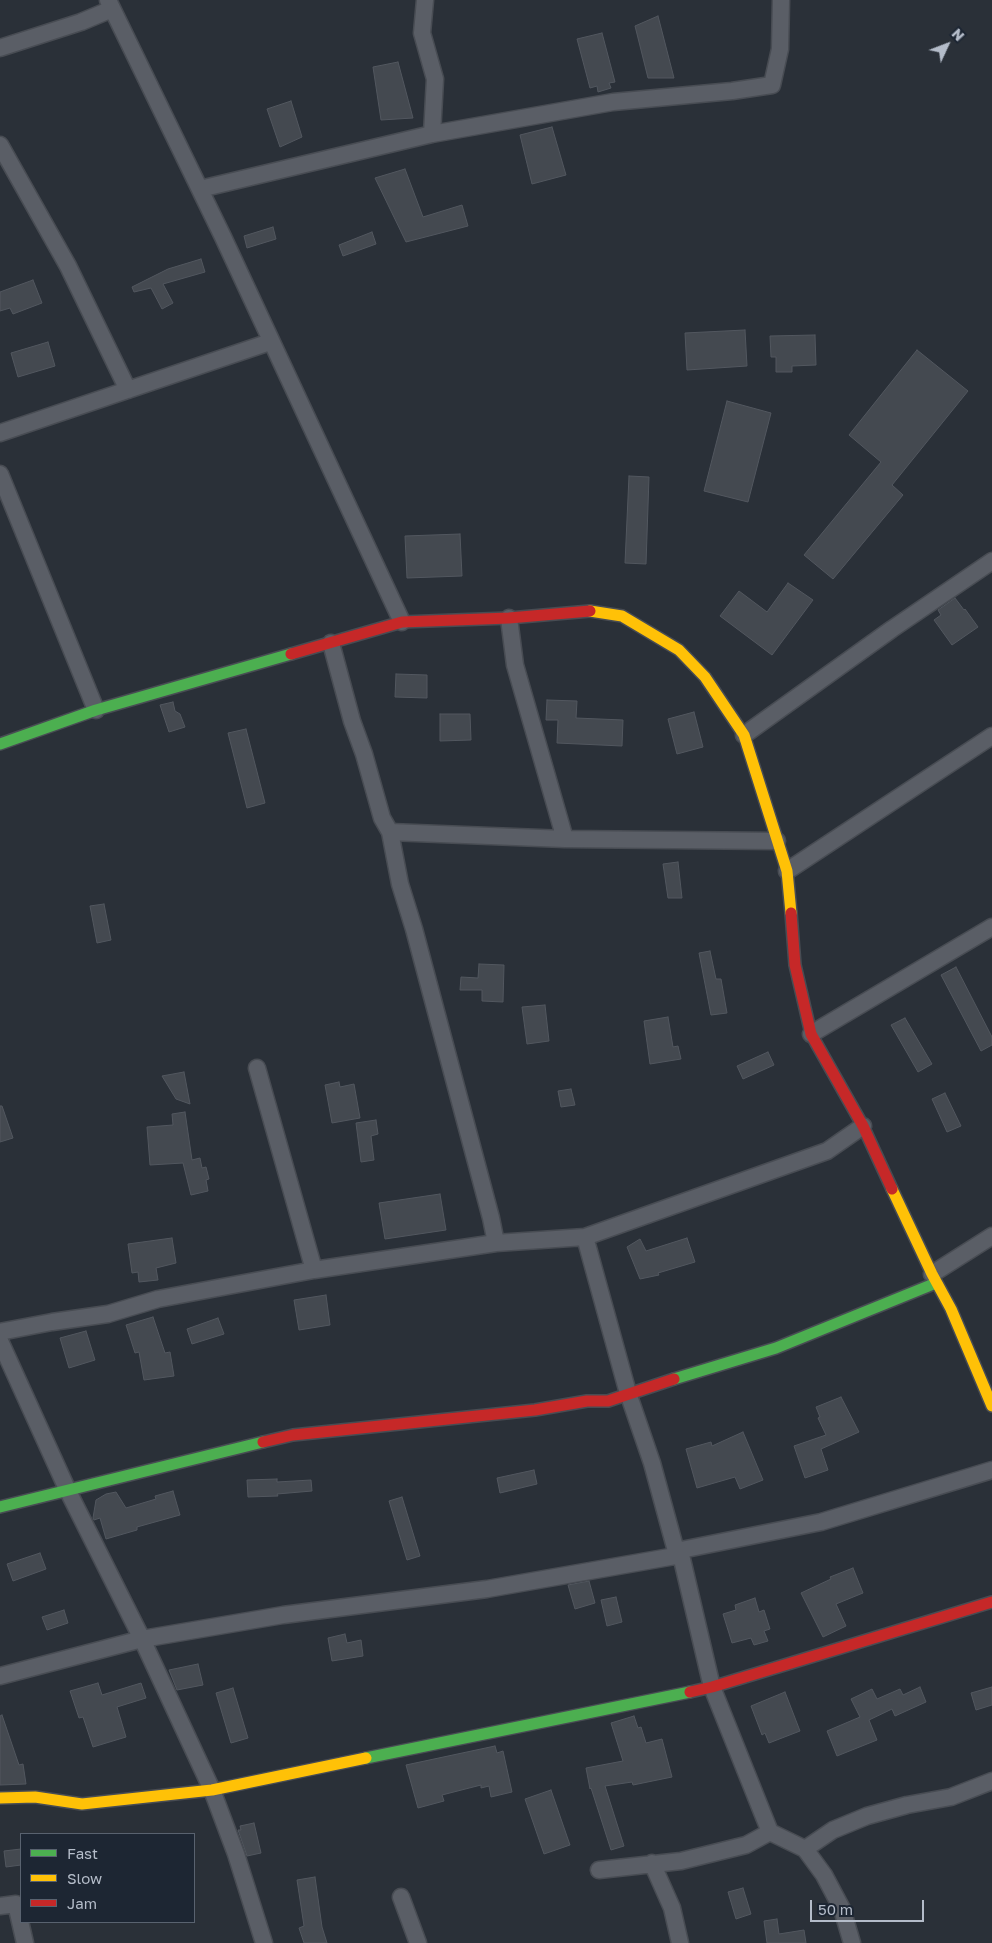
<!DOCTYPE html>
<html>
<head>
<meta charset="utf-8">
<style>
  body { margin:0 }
  #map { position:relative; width:992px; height:1943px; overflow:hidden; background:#2a3038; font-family:"Golos Text",sans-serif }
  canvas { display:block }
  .legend { position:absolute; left:20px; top:1833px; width:175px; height:90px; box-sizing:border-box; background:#1d2633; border:1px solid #59626f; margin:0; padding:6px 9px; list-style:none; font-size:15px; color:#b4bcc9 }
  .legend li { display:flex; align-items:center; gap:10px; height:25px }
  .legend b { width:25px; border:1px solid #59626f }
  .north { position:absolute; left:922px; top:20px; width:50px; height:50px; -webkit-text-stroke:4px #1d2633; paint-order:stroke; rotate:47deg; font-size:14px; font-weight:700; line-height:20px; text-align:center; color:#b4bcc9 }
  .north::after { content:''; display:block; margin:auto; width:18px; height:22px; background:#b4bcc9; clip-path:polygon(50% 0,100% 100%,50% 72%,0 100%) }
  .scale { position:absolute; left:810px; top:1900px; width:114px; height:22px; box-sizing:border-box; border:2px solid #b4bcc9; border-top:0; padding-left:6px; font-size:15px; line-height:18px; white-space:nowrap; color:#b4bcc9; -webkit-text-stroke:4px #1d2633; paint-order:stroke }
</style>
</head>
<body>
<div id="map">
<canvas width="992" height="1943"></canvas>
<ul class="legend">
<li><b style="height:6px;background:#4caf50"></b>Fast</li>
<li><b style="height:6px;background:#ffc107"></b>Slow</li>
<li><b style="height:6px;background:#c62828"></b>Jam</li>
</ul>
<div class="north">N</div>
<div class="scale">50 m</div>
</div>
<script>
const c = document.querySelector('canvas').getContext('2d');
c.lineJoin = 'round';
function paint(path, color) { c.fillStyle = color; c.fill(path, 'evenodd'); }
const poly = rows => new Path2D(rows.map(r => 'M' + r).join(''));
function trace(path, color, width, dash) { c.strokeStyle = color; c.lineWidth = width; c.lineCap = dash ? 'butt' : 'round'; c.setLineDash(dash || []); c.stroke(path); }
const building = poly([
  [658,16,674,78,648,78,635,26,658,16],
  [602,33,615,82,609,83,611,88,598,92,597,86,590,88,577,39,602,33],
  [398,62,413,118,381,120,373,67,398,62],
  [291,101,302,137,280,147,267,109,291,101],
  [552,127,566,175,532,184,520,135,552,127],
  [405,169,423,217,462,205,468,226,406,242,375,178,405,169],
  [273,227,276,239,247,248,244,236,273,227],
  [372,232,376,244,343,256,339,245,372,232],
  [201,259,205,272,163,284,173,303,162,309,151,288,134,292,132,287,168,269,201,259],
  [33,280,42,303,13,314,10,308,0,311,0,292,33,280],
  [745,330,747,366,687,370,685,333,745,330],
  [815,335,816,365,792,366,792,372,776,372,776,357,771,357,770,336,815,335],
  [48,342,55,366,18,377,11,353,48,342],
  [917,350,968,391,892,485,903,495,833,579,804,555,881,462,849,435,917,350],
  [727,401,771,413,748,502,704,491,727,401],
  [629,476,649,477,646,564,625,563,629,476],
  [460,534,462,576,407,578,405,536,460,534],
  [788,583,813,600,772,655,720,616,739,591,767,612,788,583],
  [955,598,964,610,965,609,978,627,952,645,934,620,941,615,938,610,955,598],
  [396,674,427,675,427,698,395,697,396,674],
  [547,700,577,701,576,718,623,720,622,746,557,743,558,720,546,720,547,700],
  [173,702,175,711,180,714,185,727,169,732,160,705,173,702],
  [694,712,703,747,677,754,668,719,694,712],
  [440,714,470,714,471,740,440,741,440,714],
  [246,729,265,803,247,808,228,733,246,729],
  [678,862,682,898,668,898,663,864,678,862],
  [104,904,111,940,97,943,90,906,104,904],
  [710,951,716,979,721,979,727,1013,711,1015,699,953,710,951],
  [479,964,504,965,503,1002,482,1001,482,990,460,990,461,977,478,978,479,964],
  [956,967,992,1037,992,1045,981,1051,941,975,956,967],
  [545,1005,549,1041,527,1044,522,1007,545,1005],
  [668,1017,673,1047,678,1046,681,1059,650,1064,644,1021,668,1017],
  [905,1018,932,1064,918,1072,891,1025,905,1018],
  [768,1052,774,1065,743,1079,737,1066,768,1052],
  [184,1072,190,1104,176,1099,162,1076,184,1072],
  [339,1082,340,1087,354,1084,360,1118,332,1123,325,1085,339,1082],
  [571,1089,575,1105,561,1107,558,1091,571,1089],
  [945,1093,961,1126,947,1132,932,1099,945,1093],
  [0,1106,2,1106,13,1138,0,1142,0,1106],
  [185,1112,192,1160,200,1158,202,1168,206,1167,209,1179,206,1180,208,1191,191,1195,183,1163,150,1165,147,1127,173,1125,172,1114,185,1112],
  [376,1120,378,1134,371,1136,374,1160,361,1162,356,1123,376,1120],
  [440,1194,446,1230,385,1239,379,1203,440,1194],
  [172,1238,176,1263,156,1268,158,1280,139,1282,138,1272,132,1273,128,1244,172,1238],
  [687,1238,695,1262,658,1273,659,1275,640,1279,627,1247,640,1239,646,1251,687,1238],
  [326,1295,330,1325,299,1330,294,1300,326,1295],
  [153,1317,165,1353,170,1352,174,1376,144,1380,139,1352,135,1353,126,1325,153,1317],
  [218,1318,224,1334,192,1344,187,1329,218,1318],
  [86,1331,95,1360,69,1368,60,1338,86,1331],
  [841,1397,859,1432,821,1449,828,1470,805,1478,794,1446,826,1435,818,1418,820,1417,816,1407,841,1397],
  [743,1432,763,1480,740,1489,735,1477,697,1488,686,1449,711,1442,712,1446,743,1432],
  [534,1470,537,1484,500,1493,497,1478,534,1470],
  [277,1479,277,1482,311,1480,312,1491,277,1494,278,1496,248,1497,247,1480,277,1479],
  [173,1491,180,1515,137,1527,137,1530,106,1539,100,1518,94,1520,93,1518,96,1500,106,1494,116,1492,126,1508,156,1499,155,1496,173,1491],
  [402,1497,420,1556,407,1560,389,1501,402,1497],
  [40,1553,46,1569,13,1581,7,1564,40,1553],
  [853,1568,863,1593,836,1604,846,1626,823,1637,801,1593,831,1579,830,1577,853,1568],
  [589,1581,595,1603,575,1609,568,1585,589,1581],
  [616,1597,622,1622,607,1626,601,1600,616,1597],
  [755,1598,759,1612,764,1610,770,1629,764,1631,768,1641,754,1645,751,1638,732,1643,723,1614,736,1610,735,1605,755,1598],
  [64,1610,68,1623,47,1630,42,1617,64,1610],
  [345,1634,347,1643,361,1640,363,1656,332,1661,328,1638,345,1634],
  [198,1664,203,1685,177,1690,169,1670,198,1664],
  [98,1683,102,1695,141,1683,146,1698,117,1707,126,1737,93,1747,83,1717,79,1718,70,1691,98,1683],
  [920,1687,926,1702,895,1716,892,1709,869,1720,877,1740,837,1756,827,1731,860,1717,851,1699,872,1689,877,1699,900,1689,903,1695,920,1687],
  [992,1687,992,1705,976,1710,971,1693,992,1687],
  [233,1688,248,1738,231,1743,216,1693,233,1688],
  [785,1692,800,1731,769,1743,765,1733,762,1735,751,1706,785,1692],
  [2,1715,19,1765,23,1764,26,1784,0,1785,0,1716,2,1715],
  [634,1716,638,1728,641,1727,646,1743,662,1739,672,1777,633,1785,632,1782,605,1786,624,1846,611,1850,591,1788,590,1789,586,1768,623,1761,611,1723,634,1716],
  [495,1746,497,1753,503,1751,512,1792,491,1797,489,1786,481,1788,481,1785,442,1795,444,1801,418,1808,406,1765,495,1746],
  [551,1790,570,1845,544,1854,525,1799,551,1790],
  [254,1823,261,1853,247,1856,238,1830,241,1830,240,1826,254,1823],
  [21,1849,21,1865,6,1867,4,1851,21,1849],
  [315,1877,322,1927,327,1943,304,1943,299,1928,304,1926,297,1880,315,1877],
  [743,1888,751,1914,736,1919,728,1892,743,1888],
  [777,1919,779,1934,804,1930,806,1943,767,1943,764,1921,777,1919]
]);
const street = poly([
  [108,0,223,237,402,622],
  [425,0,422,33,435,79,432,134],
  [0,48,81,22,112,9],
  [0,145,68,266,128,390],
  [200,189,432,134,613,102,732,91,772,85,780,49,781,0],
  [0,433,270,342],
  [0,474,96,710],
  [509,618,515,665,565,839],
  [331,643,352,721,364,754,382,818,390,832,400,884,414,929,491,1218,496,1243],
  [744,735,892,629,992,561],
  [390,832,565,839,777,841],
  [787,871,992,736],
  [811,1034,992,927],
  [257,1068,314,1270],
  [585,1237,628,1393,652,1463,676,1551,681,1555,712,1687,770,1832,805,1849,824,1875,842,1909,852,1943],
  [932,1274,992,1236],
  [0,1332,52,1322,108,1314,158,1299,314,1270,496,1243,585,1237,827,1151,863,1126],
  [0,1341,68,1491,142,1639,212,1790,236,1854,264,1943],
  [676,1551,821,1522,992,1470],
  [0,1676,142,1639,283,1615,487,1589,681,1555],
  [805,1849,833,1830,867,1816,907,1805,951,1797,992,1781],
  [652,1863,672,1908,680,1943],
  [599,1870,681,1861,746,1845,770,1832],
  [401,1897,418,1943],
  [0,1906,16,1904,25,1943]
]);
const fast = poly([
  [0,744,96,710,291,654],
  [674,1379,776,1348,936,1283],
  [0,1507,263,1442],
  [366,1758,690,1692]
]);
const slow = poly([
  [590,611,622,616,679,650,705,677,744,735,787,871,791,913],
  [892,1189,932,1274,951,1309,992,1406],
  [0,1798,35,1797,82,1804,212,1790,366,1758]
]);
const jam = poly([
  [291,654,402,622,509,618,590,611],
  [791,913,795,965,811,1034,863,1126,892,1189],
  [263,1442,293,1435,535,1410,587,1401,608,1401,674,1379],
  [690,1692,712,1687,992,1602]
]);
paint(building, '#444950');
trace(building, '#52575f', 1);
trace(street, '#484c53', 19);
trace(fast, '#484c53', 14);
trace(slow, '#484c53', 14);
trace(jam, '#484c53', 14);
trace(street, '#5a5e66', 16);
trace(fast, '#4caf50', 11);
trace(slow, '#ffc107', 11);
trace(jam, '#c62828', 11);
</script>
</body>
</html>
